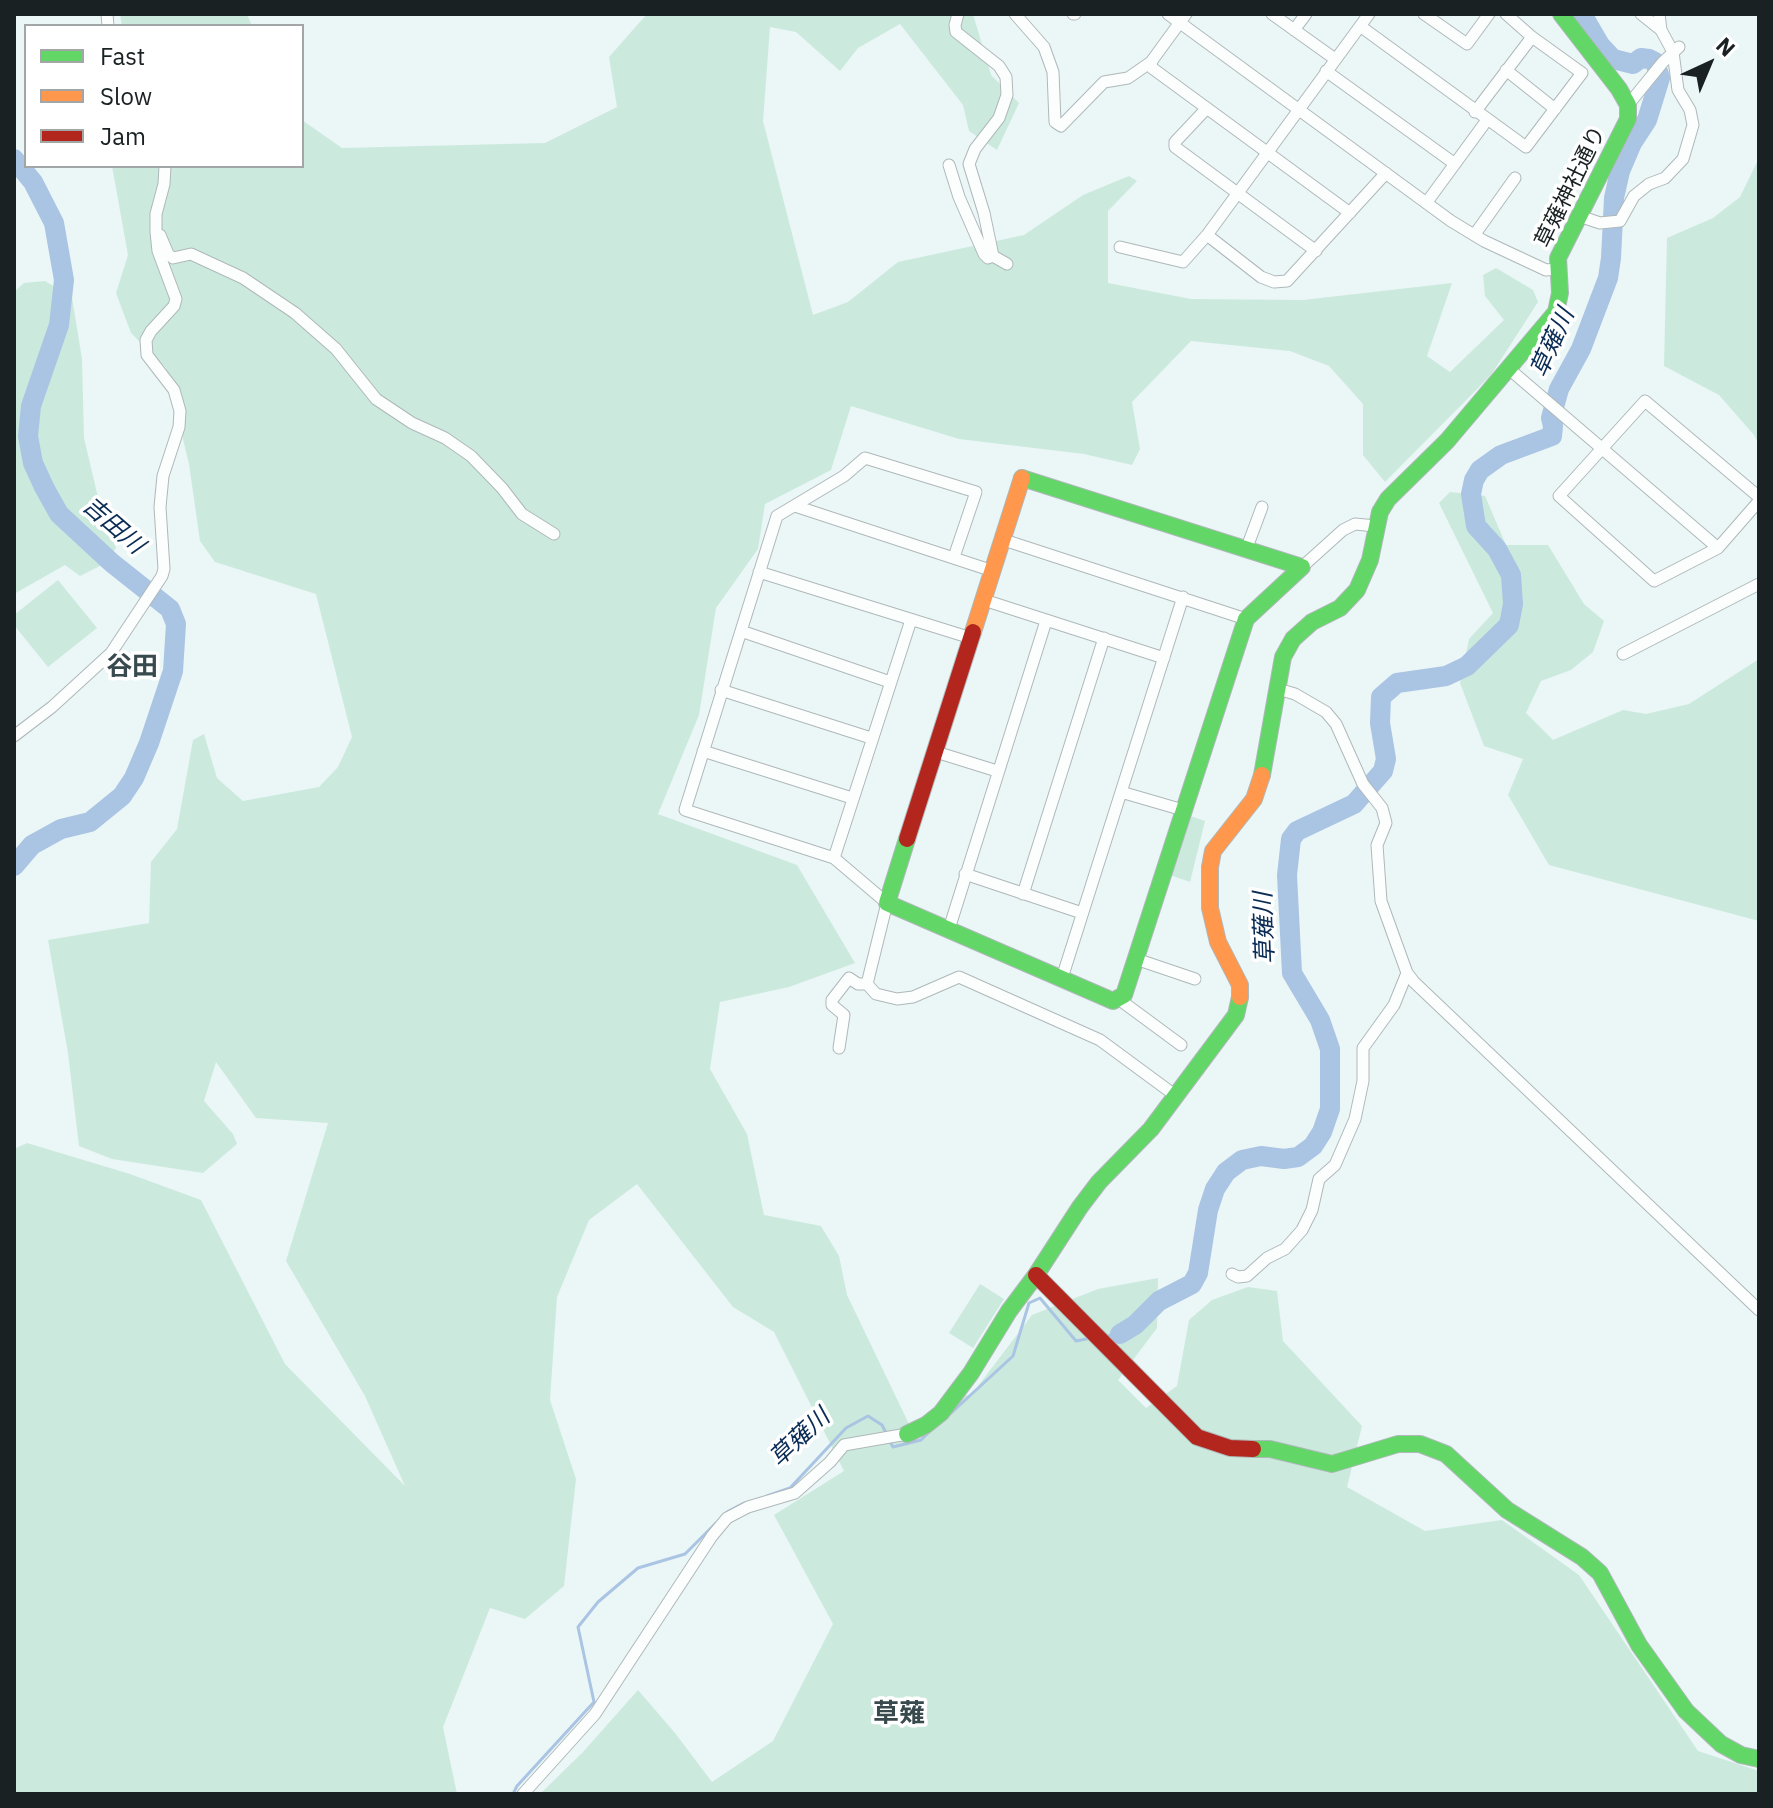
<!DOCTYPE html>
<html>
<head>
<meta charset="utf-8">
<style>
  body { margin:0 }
  #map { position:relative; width:1773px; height:1808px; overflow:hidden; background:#ebf6f7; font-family:"IBM Plex Sans",sans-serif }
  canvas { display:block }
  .frame { position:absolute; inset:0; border:16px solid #192122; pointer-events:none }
  .legend { position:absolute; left:24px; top:24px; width:280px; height:144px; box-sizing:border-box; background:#fff; border:2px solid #a3a6a7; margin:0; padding:10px 14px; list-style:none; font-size:24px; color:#192122 }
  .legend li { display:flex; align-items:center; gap:16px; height:40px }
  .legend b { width:40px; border:2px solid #a3a6a7 }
  .north { position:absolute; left:1669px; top:24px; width:80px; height:80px; -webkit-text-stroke:6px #fff; paint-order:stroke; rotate:44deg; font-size:22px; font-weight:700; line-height:32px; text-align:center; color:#192122 }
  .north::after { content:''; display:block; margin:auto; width:28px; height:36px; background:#192122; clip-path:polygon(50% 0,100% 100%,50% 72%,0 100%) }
</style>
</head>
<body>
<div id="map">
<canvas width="1773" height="1808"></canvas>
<div class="frame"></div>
<ul class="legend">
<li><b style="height:10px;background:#63d668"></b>Fast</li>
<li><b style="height:10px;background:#ff974d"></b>Slow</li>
<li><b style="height:10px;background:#b3261e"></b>Jam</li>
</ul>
<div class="north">N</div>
</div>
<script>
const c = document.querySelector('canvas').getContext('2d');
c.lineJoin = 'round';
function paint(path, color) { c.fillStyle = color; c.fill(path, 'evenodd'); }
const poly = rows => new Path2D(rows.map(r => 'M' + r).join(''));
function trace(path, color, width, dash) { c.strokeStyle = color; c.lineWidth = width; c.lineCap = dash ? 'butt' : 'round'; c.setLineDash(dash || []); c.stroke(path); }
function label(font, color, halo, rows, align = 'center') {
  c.font = font + ' "IBM Plex Sans","Noto Sans JP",sans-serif'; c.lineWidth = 7; c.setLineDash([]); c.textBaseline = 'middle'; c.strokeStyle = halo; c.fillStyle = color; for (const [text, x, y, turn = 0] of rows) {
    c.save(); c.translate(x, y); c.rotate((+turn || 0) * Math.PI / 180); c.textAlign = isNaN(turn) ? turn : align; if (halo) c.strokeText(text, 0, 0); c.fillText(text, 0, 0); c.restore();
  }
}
const green = poly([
  [120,14,247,14,252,26,122,26],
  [647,14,973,14,991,75,1019,103,997,150,969,131,963,105,900,24,858,48,840,71,796,32,770,27,763,121,813,315,848,302,898,262,1024,235,1083,195,1129,176,1137,181,1108,211,1108,283,1191,299,1303,300,1452,283,1427,356,1450,372,1504,320,1485,296,1483,275,1496,268,1533,290,1538,302,1491,375,1385,482,1363,455,1363,404,1329,366,1290,351,1191,341,1132,402,1140,449,1132,465,1084,454,959,439,851,406,831,470,765,504,758,549,716,608,699,715,658,814,797,865,855,963,789,987,720,1002,710,1069,747,1134,764,1215,821,1226,839,1256,847,1295,909,1424,914,1443,921,1440,963,1396,972,1394,1032,1315,1098,1289,1158,1278,1157,1328,1118,1380,1146,1408,1177,1386,1189,1320,1212,1300,1248,1287,1277,1291,1283,1341,1362,1426,1347,1487,1425,1531,1502,1520,1579,1575,1698,1751,1759,1771,1759,1794,540,1794,583,1752,638,1690,675,1733,712,1782,773,1741,833,1624,774,1515,844,1471,774,1332,733,1307,637,1184,589,1220,557,1297,550,1400,576,1479,564,1586,525,1619,490,1608,443,1727,457,1794,14,1794,14,1149,27,1143,130,1174,201,1200,285,1364,405,1486,365,1396,286,1261,328,1123,256,1118,216,1062,204,1101,233,1134,237,1144,203,1173,112,1159,79,1146,68,1053,48,940,149,923,151,862,177,829,193,740,204,734,217,778,243,801,319,787,338,767,352,737,316,594,215,562,200,541,189,464,166,368,131,333,116,293,128,255,112,166,302,166,302,120,342,148,545,143,617,107,609,57],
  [1759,158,1759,445,1754,435,1719,395,1664,366,1667,238,1713,218,1740,197],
  [45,281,72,297,82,359,84,438,101,510,116,548,104,564,80,576,65,565,14,594,14,292,24,283],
  [1450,492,1485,496,1506,545,1548,545,1584,604,1604,621,1593,652,1571,670,1541,681,1526,713,1553,740,1623,710,1646,714,1689,704,1759,659,1759,921,1549,865,1508,795,1523,759,1484,746,1460,683,1469,639,1493,613,1439,503],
  [58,580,97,628,48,667,14,625,14,615],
  [1190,816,1205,821,1190,882,1170,875],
  [980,1284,1004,1299,973,1348,949,1333]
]);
const stream = poly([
  [1107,1336,1120,1334],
  [950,1414,1013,1356,1029,1303,1040,1298,1076,1341,1091,1338],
  [889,1440,893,1447,921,1440,929,1432],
  [767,1496,790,1488,846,1428,868,1416,882,1425,886,1433],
  [727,1512,744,1503],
  [513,1794,517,1786,594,1702,578,1627,598,1602,638,1568,685,1554,716,1523]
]);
const river = poly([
  [14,159,33,182,54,223,64,280,59,325,31,406,28,436,33,463,44,487,59,514,112,563,170,609,176,624,173,671,149,743,134,778,122,796,90,822,61,829,32,845,14,866],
  [1120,1334,1135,1325,1159,1301,1192,1284,1198,1273,1208,1210,1215,1189,1226,1172,1242,1160,1261,1156,1284,1159,1298,1157,1313,1146,1322,1132,1330,1109,1330,1049,1320,1020,1292,973,1287,875,1291,839,1297,831,1354,804,1383,771,1386,759,1380,723,1381,697,1397,683,1446,676,1467,666,1509,625,1513,604,1511,575,1497,549,1476,526,1471,494,1474,480,1480,470,1501,455,1552,436,1553,426,1551,418,1559,389,1581,349,1608,278,1611,258,1614,198,1620,171,1632,143,1647,120,1660,78,1655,62,1649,59,1641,58,1633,64,1613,59,1600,45,1582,14]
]);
const street = poly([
  [107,14,108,26],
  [958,14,955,25,956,32,999,66,1006,77,1007,95,999,118,975,149,969,164,984,213,993,256],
  [1015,14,1044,47,1053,72,1055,122,1061,126,1104,82,1128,78,1151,62],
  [1073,14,1075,14],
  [1168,14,1451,221,1484,241,1546,270,1557,269],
  [1186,14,1151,62,1152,68,1350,213],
  [1272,14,1335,59],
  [1424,14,1467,44,1489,14],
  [1641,14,1661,30],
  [1360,26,1526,147,1582,73,1532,37,1506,14],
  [1294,30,1306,14],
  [1506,70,1555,109],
  [1326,71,1455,164],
  [1628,105,1663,62,1679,47],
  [1207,108,1175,142,1175,147,1316,251],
  [1475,112,1532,37],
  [949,165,959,197,984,254,988,258,993,256,1007,264],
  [1427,202,1487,120],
  [1579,216,1600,223,1620,221,1634,196,1649,184,1665,178,1683,159,1693,125,1690,110,1678,90,1673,52,1661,30,1659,14],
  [1475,234,1515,178],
  [160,235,168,254,173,258,191,254,243,278,295,313,336,349,376,399,412,423,445,438,471,456,502,488,522,514,554,534],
  [1207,235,1261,277,1274,282,1287,281,1386,173],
  [1120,247,1183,262,1207,235,1369,14],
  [1508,368,1718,548],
  [1759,497,1645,401,1559,496,1654,581,1718,548,1759,501],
  [795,506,993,571],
  [1004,540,1246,619],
  [1246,550,1262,507],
  [954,557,976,492,865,458,844,476,777,516,685,810,834,858,887,903,867,984,876,994,897,999,913,997,959,977,1100,1040,1176,1096],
  [1302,567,1343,530,1355,524,1376,526],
  [759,572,971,638],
  [984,600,1164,658],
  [741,631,890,682],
  [1623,654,1759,584],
  [1278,689,1295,694,1326,712,1336,724,1363,784,1382,808,1386,823,1377,845,1381,901,1407,973,1414,982,1759,1310],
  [721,690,871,738],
  [14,736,52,707,111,653,162,576,164,569,160,507,163,476,179,427,180,411,174,390,147,355,146,340,151,331,174,306,176,299,158,251,156,232,156,214,164,184,165,166],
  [703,751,852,798],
  [936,752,997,771],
  [1121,792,1183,810],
  [834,858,911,620],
  [965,874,1082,913],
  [1023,894,1104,638],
  [949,929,1046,621],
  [1136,959,1195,979],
  [1062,978,1183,597],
  [1120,1000,1181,1045],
  [839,1048,844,1015,832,1005,832,1000,849,978,858,984,867,984],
  [1232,1274,1238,1277,1247,1276,1267,1258,1285,1249,1302,1230,1312,1210,1319,1179,1335,1165,1355,1119,1363,1081,1363,1048,1394,1005,1407,973],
  [523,1794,595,1714,712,1536,727,1518,748,1507,795,1493,830,1462,844,1445,907,1434]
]);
const fast = poly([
  [1262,775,1283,657,1293,639,1312,622,1340,608,1357,590,1370,560,1380,512,1388,499,1447,441,1556,312,1560,293,1558,258,1628,119,1628,105,1619,89,1561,14],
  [907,839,887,903,1113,1001,1124,995,1246,619,1302,567,1022,478],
  [907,1434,926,1425,941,1413,971,1373,1009,1311,1036,1275,1080,1207,1099,1182,1151,1129,1236,1015,1240,997],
  [1253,1449,1270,1449,1332,1464,1398,1444,1420,1444,1446,1454,1507,1510,1582,1557,1600,1573,1639,1645,1686,1711,1721,1744,1741,1755,1759,1759]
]);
const slow = poly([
  [973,632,1022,478],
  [1240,997,1240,985,1218,942,1210,908,1210,867,1213,851,1254,799,1262,775]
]);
const jam = poly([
  [907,839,973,632],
  [1036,1275,1197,1437,1230,1448,1253,1449]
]);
const streetNames = [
  ["草薙神社通り",1571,187,-64]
];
const waterNames = [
  ["草薙川",1553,343,-66],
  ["吉田川",113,526,41],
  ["草薙川",1265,928,-92],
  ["草薙川",800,1438,-43]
];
const quarterNames = [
  ["谷田",132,667],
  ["草薙",899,1714]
];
paint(green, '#cbeadd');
trace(stream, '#aac4e3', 3);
trace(river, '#aac4e3', 20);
trace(street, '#afb8b9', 13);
trace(fast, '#afb8b9', 18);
trace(slow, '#afb8b9', 18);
trace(jam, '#afb8b9', 18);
trace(street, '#fcfefe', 11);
trace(fast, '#63d668', 16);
trace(slow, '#ff974d', 16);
trace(jam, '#b3261e', 16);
label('22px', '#192122', '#fff', streetNames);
label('italic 24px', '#092b54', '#fff', waterNames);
label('bold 26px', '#384a4d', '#fff', quarterNames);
</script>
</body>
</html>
